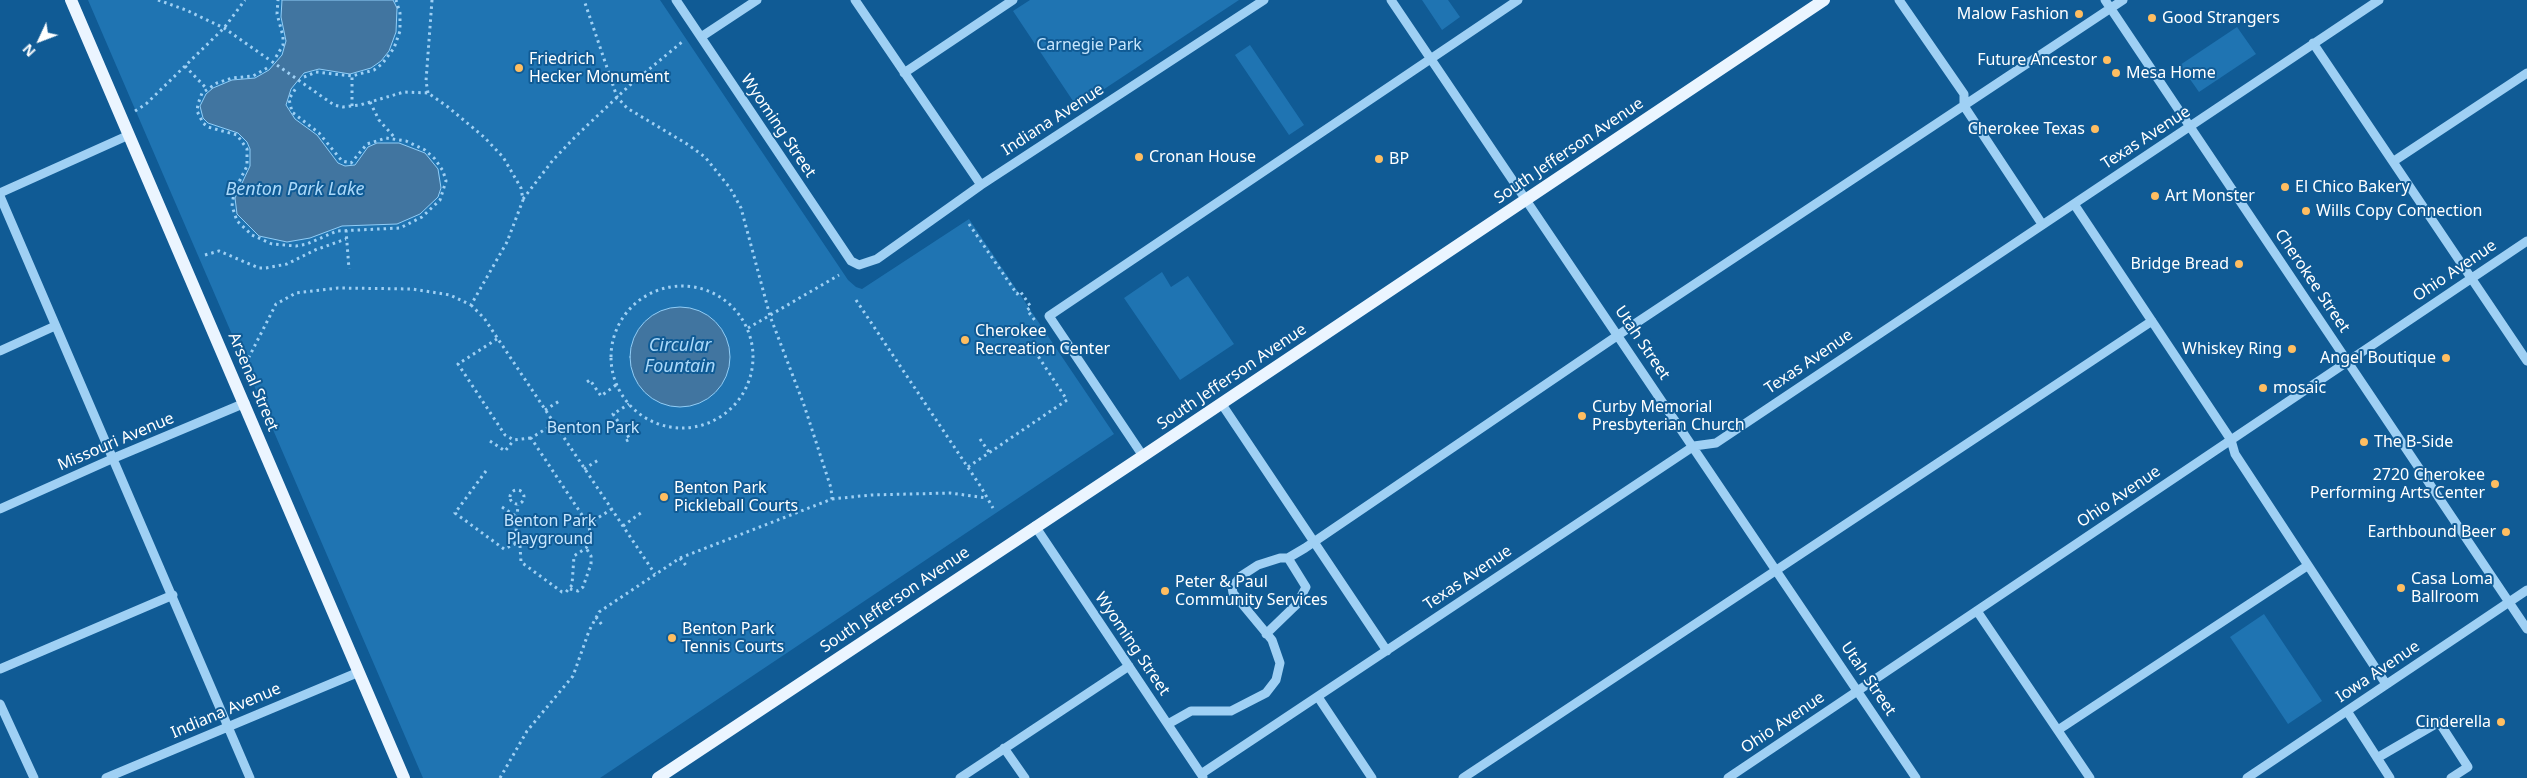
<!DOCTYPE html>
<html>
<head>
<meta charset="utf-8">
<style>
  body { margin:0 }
  #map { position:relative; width:2527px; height:778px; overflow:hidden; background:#105b95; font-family:"Noto Sans",sans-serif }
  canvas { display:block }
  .north { position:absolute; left:15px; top:15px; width:50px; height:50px; -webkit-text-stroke:4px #105b95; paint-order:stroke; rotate:227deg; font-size:14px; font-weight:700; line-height:20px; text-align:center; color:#fff }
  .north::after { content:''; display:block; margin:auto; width:18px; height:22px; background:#fff; clip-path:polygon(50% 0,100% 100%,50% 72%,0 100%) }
</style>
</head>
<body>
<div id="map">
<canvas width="2527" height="778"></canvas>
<div class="north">N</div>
</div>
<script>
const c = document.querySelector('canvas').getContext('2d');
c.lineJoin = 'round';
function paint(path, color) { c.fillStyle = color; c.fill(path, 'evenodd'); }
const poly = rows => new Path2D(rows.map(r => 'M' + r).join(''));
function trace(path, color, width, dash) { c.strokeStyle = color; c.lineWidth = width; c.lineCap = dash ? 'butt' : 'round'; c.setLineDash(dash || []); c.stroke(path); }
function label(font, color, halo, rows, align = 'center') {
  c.font = font + ' "Noto Sans",sans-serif'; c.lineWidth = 4; c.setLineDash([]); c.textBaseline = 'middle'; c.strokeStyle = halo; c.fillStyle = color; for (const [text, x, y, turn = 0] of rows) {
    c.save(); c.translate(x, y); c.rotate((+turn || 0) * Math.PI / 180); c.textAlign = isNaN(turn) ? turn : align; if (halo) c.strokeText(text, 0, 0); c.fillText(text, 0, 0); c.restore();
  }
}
const green = poly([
  [88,0,660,0,848,280,856,287,862,289,969,219,1114,434,600,778,423,778],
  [1030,0,1239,0,1077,107,1013,11],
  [1422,0,1448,0,1460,17,1442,30],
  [2237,27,2256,54,2199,92,2180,65],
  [1250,45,1304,125,1289,135,1235,55],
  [1162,272,1171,287,1188,276,1234,344,1180,380,1124,298],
  [2264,614,2322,701,2288,724,2230,637]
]);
const water = poly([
  [282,0,393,0,397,8,396,32,389,51,381,61,371,68,350,74,319,69,304,73,291,89,286,105,295,119,317,135,338,163,345,166,355,165,368,147,377,143,399,143,425,153,438,169,441,188,438,197,420,214,397,224,342,226,310,238,287,242,259,236,237,214,235,198,250,166,250,149,247,142,238,133,208,123,203,118,200,106,206,94,213,88,232,80,255,78,269,70,282,55,286,41,281,17,282,0],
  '630 357a50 50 0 1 1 100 0a50 50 0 1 1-100 0Z'
]);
const path = poly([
  [158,0,186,10,224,28,334,105,343,107,360,105,404,92,428,93,448,107,484,137,503,157,521,188,523,200,507,242,471,305,450,295,412,289,338,288,296,293,276,304,249,357],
  [276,57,283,45,283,36,277,14,278,0],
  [185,66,207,89],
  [267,68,253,76,232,78,217,83,202,93,198,104,197,111,203,123,208,127,237,135,247,149,247,166,234,192,232,206,237,221,252,235,272,244,296,246,307,244,337,231,400,228,422,217,440,200,446,181,443,171,435,159,425,150,406,141,386,138,367,144,351,163,342,161,319,133,292,112,289,99,296,88],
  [304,77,316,72,352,76,374,70,382,64,394,48,400,31,400,13,396,0],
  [428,93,426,81,432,0],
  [370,102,379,120,395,138],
  [352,106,352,76],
  [135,111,146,104,224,28,245,0],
  [523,199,553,160,576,136,630,85,682,42],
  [969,224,1017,294,1020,291,1031,307,1027,310,1036,322],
  [346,230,349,269],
  [205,255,219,251,259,268,266,268,287,264,315,250,346,239],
  '611 357a71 71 0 1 1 142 0a71 71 0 1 1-142 0Z',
  [856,300,981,487,993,508],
  [471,305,484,318,655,574],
  [748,328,839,275],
  [497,339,458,364,505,435,514,440,531,438],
  [587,382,590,380,601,396,616,385],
  [545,410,561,400],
  [554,424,531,438,588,524,612,509],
  [980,439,989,452],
  [490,441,505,451,514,440],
  [626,441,630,439,613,414,629,404],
  [968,467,1067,400,1036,353,1050,344,1049,342],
  [584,469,600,459],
  [486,471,455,513,504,549,515,544,520,546,521,562,562,592,566,592,572,585,574,556,586,548,590,542,591,535,588,524],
  '510 497a7 7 0 1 1 14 0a7 7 0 1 1-14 0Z',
  [832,499,871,495,950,493,987,498],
  [502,507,517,517],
  [623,526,642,512],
  [515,544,518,505],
  [680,558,688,568],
  [570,589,578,591,583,587,591,564,591,556,586,548],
  [596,617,602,625],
  [500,778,527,731,573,676,589,631,599,612,680,558,832,499,831,488,804,405,770,316,741,208,730,188,705,157,687,144,627,108,617,97,584,0]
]);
const minor = poly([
  [676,0,843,249,851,261,859,265,877,259,981,185,1264,0],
  [855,0,981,185],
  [1391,0,1916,778],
  [1899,0,1964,94,1964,106,2042,224],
  [2105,0,2527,629],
  [701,37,757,0],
  [2313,43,2527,361],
  [904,73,1013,0],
  [2394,161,2527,73],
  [0,193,129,135],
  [0,196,250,778],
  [2074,204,2231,440,2235,454,2386,684],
  [0,351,55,326],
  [1221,403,1387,651],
  [1143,456,1049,316,1518,0],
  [0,509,114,458,245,403],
  [1035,526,1203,777],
  [1977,611,2090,778],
  [1266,634,1297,604,1306,587,1288,558],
  [0,669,173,595],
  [1318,697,1372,778],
  [0,704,34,778],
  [2347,711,2390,778],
  [1168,724,1191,711,1231,711,1266,693,1276,680,1280,663,1272,640,1233,593,1232,587,1241,576,1258,565,1280,558,1288,558,1305,548,1636,323,2123,0],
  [2058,730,2307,566],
  [1004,748,1025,778],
  [2377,758,2439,722,2468,767,2451,778],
  [1201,774,1694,446,1716,443,2379,0],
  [106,778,359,672],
  [960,778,1129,666],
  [1463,778,2152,321],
  [1728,778,2527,241],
  [2247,778,2527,590]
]);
const major = poly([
  [71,0,404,778],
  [658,778,1143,456,1824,0]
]);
const markers = [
  [2079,14,5,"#ffbe61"],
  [2152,18,5,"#ffbe61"],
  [2107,60,5,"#ffbe61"],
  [519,68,5,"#ffbe61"],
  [2116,73,5,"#ffbe61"],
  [2095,129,5,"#ffbe61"],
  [1139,157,5,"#ffbe61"],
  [1379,159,5,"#ffbe61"],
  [2285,187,5,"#ffbe61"],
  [2155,196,5,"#ffbe61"],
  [2306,211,5,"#ffbe61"],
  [2239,264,5,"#ffbe61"],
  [965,340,5,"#ffbe61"],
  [2292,349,5,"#ffbe61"],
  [2446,358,5,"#ffbe61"],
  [2263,388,5,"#ffbe61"],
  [1582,416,5,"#ffbe61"],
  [2364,442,5,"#ffbe61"],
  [2495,484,5,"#ffbe61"],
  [664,497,5,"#ffbe61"],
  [2506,532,5,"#ffbe61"],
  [2401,588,5,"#ffbe61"],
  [1165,591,5,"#ffbe61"],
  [672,638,5,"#ffbe61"],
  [2501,722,5,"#ffbe61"]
];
const poiNames = [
  ["Malow Fashion",2069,14,"right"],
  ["Good Strangers",2162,18],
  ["Friedrich",529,59],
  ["Hecker Monument",529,77],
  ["Future Ancestor",2097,60,"right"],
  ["Mesa Home",2126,73],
  ["Cherokee Texas",2085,129,"right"],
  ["Cronan House",1149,157],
  ["BP",1389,159],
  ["El Chico Bakery",2295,187],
  ["Art Monster",2165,196],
  ["Wills Copy Connection",2316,211],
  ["Bridge Bread",2229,264,"right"],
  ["Cherokee",975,331],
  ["Recreation Center",975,349],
  ["Whiskey Ring",2282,349,"right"],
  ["Angel Boutique",2436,358,"right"],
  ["mosaic",2273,388],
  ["Curby Memorial",1592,407],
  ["Presbyterian Church",1592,425],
  ["The B-Side",2374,442],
  ["2720 Cherokee",2485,475,"right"],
  ["Performing Arts Center",2485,493,"right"],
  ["Benton Park",674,488],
  ["Pickleball Courts",674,506],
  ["Earthbound Beer",2496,532,"right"],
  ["Casa Loma",2411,579],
  ["Ballroom",2411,597],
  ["Peter & Paul",1175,582],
  ["Community Services",1175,600],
  ["Benton Park",682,629],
  ["Tennis Courts",682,647],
  ["Cinderella",2491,722,"right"]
];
const parkNames = [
  ["Carnegie Park",1089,45],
  ["Benton Park",593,428],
  ["Benton Park",550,521],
  ["Playground",550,539]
];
const streetNames = [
  ["Indiana Avenue",1053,120,-33],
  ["Wyoming Street",778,126,56],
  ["Texas Avenue",2146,138,-33],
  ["South Jefferson Avenue",1569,151,-34],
  ["Ohio Avenue",2455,271,-34],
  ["Cherokee Street",2312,281,56],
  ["Utah Street",1642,343,56],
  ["Texas Avenue",1809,362,-34],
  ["South Jefferson Avenue",1232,377,-34],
  ["Arsenal Street",253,382,67],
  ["Missouri Avenue",116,442,-23],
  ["Ohio Avenue",2119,497,-34],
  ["Texas Avenue",1468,578,-34],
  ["South Jefferson Avenue",895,600,-34],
  ["Wyoming Street",1132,644,56],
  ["Iowa Avenue",2378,672,-34],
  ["Utah Street",1868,679,56],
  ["Indiana Avenue",226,711,-23],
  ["Ohio Avenue",1783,723,-34]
];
const waterNames = [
  ["Benton Park Lake",295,190],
  ["Circular",680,346],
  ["Fountain",680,367]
];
paint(green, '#1f74b2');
paint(water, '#4175a0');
trace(water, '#90cdf7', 1);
trace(path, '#9fd0f4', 3, [2.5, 4]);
trace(minor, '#9fd0f4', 9);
trace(major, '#ebf5ff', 12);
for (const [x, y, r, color] of markers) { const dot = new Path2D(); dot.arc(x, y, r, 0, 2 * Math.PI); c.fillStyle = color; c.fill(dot); trace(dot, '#105b95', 2); }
label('16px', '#fff', '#105b95', poiNames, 'left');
label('16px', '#c7e6fe', '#105b95', parkNames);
label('16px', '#fff', '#105b95', streetNames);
label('italic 18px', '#abd9fa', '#105b95', waterNames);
</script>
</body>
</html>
